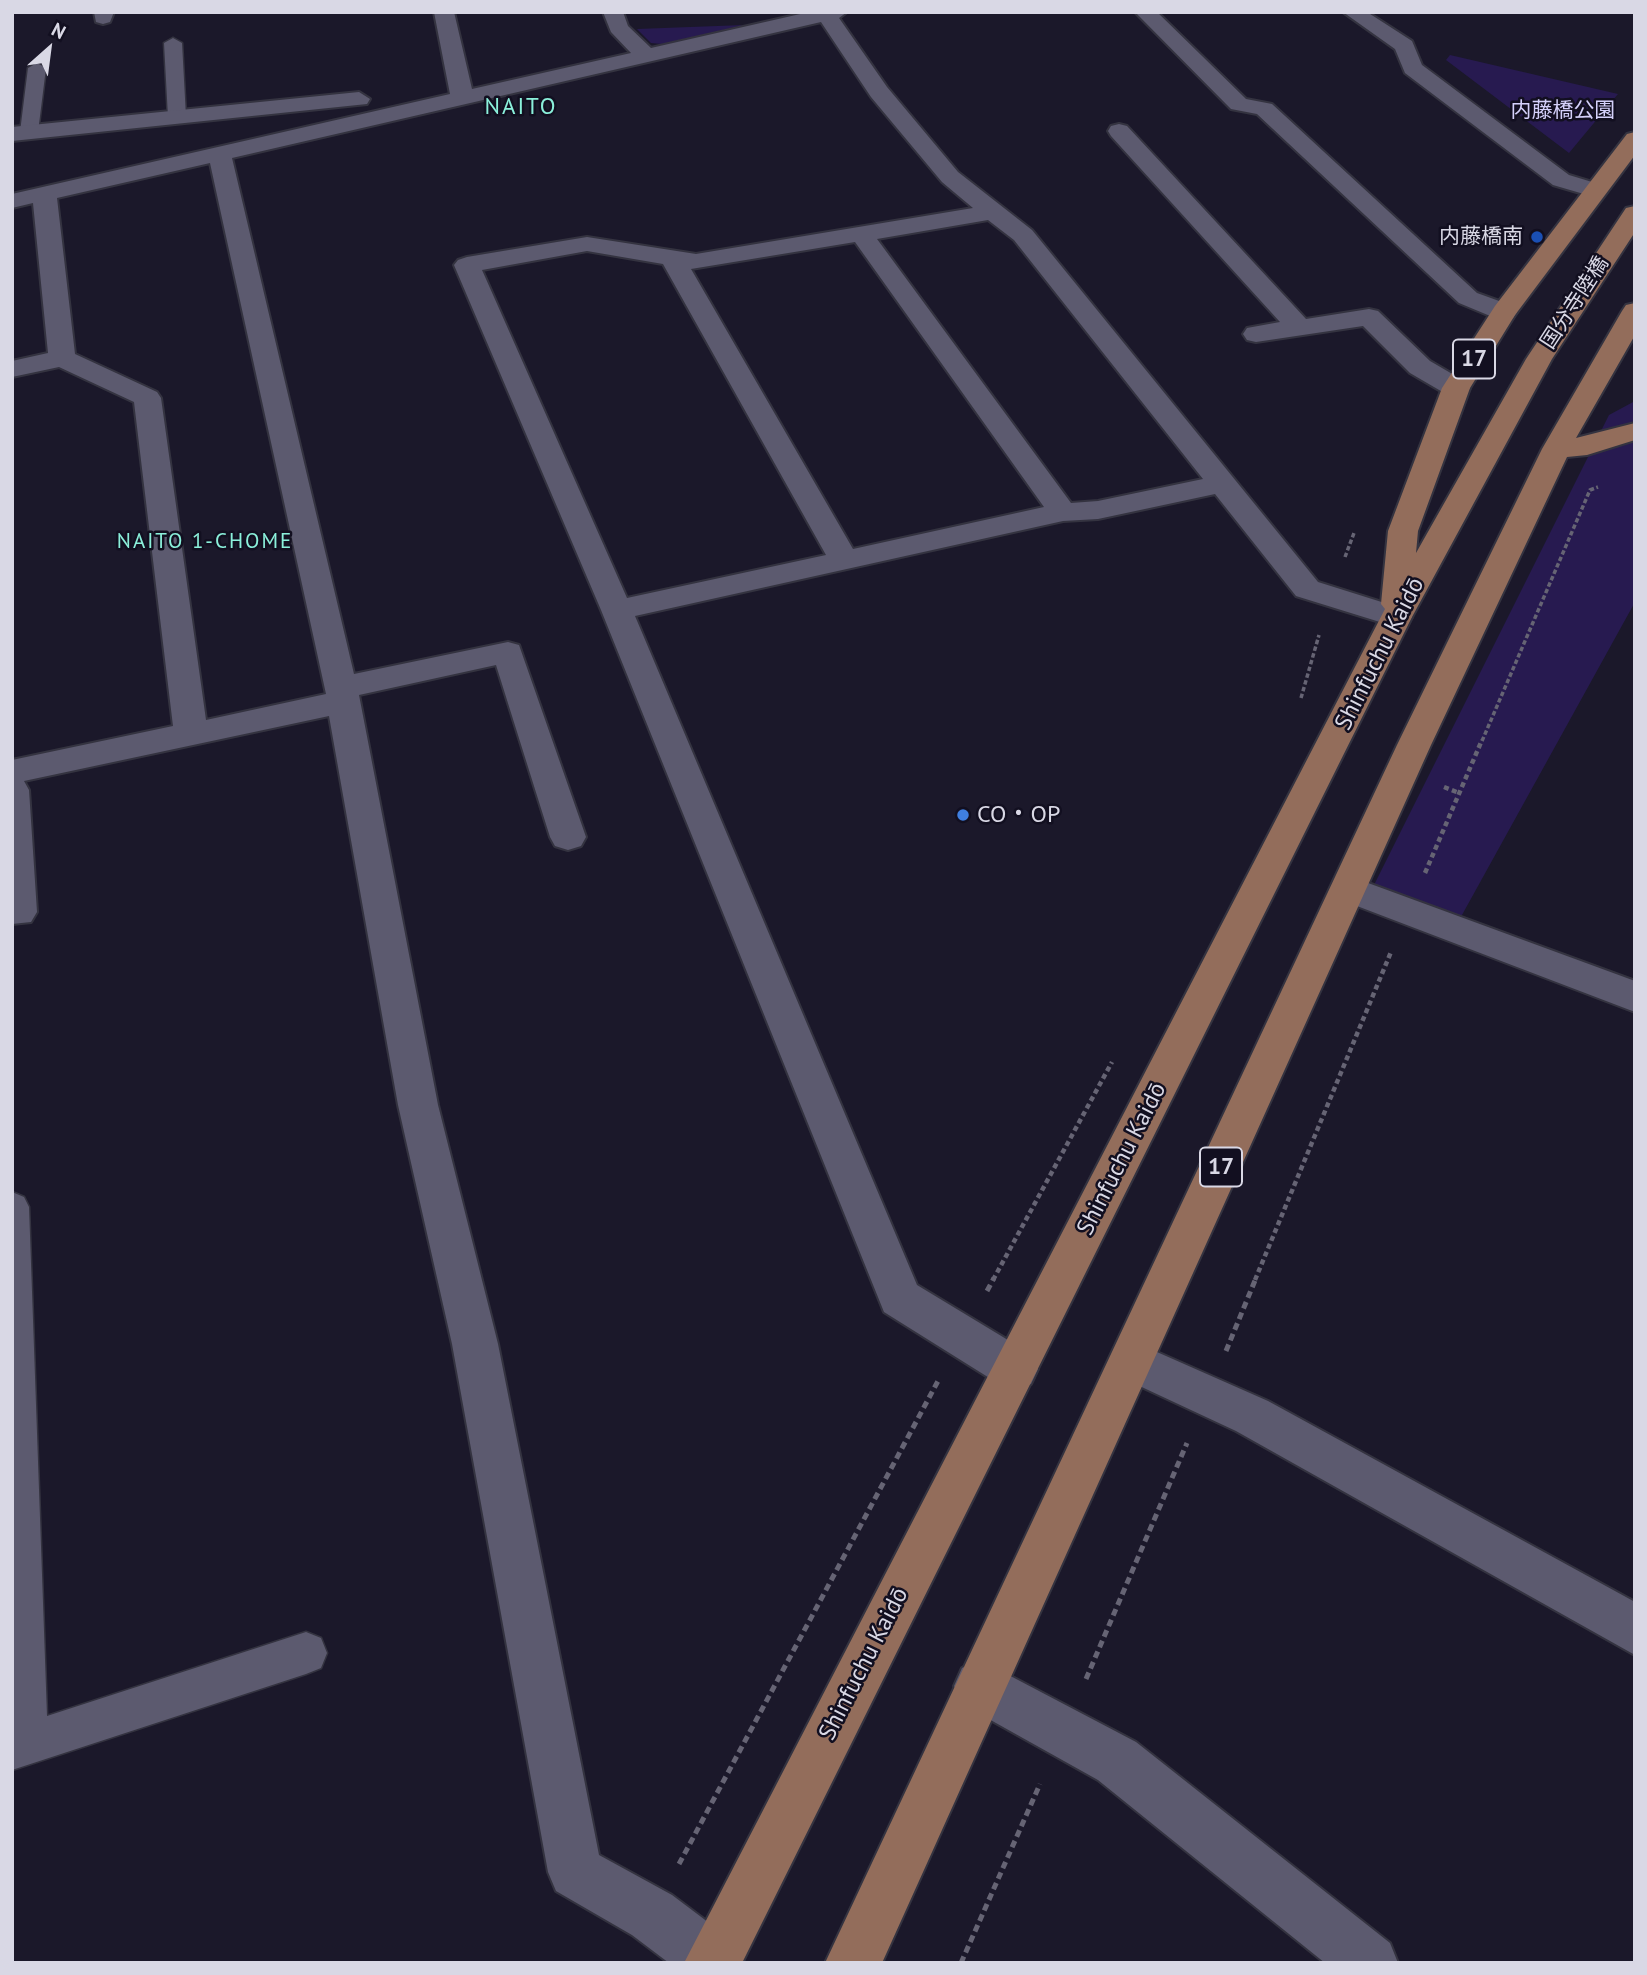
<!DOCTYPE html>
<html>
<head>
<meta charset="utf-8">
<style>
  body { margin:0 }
  #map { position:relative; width:1647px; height:1975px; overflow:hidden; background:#1b182a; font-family:"PT Sans",sans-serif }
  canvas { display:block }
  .frame { position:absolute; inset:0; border:14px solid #d9d8e5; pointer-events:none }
  .north { position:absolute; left:14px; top:14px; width:70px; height:70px; -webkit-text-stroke:5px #120f20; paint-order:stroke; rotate:28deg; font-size:19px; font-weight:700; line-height:28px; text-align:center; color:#d9d8e5 }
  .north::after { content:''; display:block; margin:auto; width:24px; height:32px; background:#d9d8e5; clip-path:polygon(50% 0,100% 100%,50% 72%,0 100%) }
</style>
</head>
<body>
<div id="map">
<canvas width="1647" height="1975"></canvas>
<div class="frame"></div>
<div class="north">N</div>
</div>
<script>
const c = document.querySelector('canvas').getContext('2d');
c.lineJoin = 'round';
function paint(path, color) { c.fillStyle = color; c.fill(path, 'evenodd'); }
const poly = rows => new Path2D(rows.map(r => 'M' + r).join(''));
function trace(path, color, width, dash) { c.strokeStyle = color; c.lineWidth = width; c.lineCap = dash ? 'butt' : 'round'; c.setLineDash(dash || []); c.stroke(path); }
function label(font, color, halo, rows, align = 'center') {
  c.font = font + ' "PT Sans","Noto Sans JP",sans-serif'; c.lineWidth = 5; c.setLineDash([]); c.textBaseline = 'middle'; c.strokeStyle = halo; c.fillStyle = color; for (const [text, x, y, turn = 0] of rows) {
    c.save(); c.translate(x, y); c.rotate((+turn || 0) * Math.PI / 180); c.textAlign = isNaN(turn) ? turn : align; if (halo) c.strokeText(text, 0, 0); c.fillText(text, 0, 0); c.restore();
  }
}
const green = poly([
  [744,25,662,44,651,43,637,29],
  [1450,55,1618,94,1569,153,1446,60],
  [1635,401,1635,602,1457,924,1371,891,1609,415]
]);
const pathFar2 = poly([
  [1345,557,1354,533],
  [1301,698,1319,635],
  [1482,741,1590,490,1598,487]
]);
const pathFar1 = poly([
  [1444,787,1459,793],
  [1425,873,1482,740],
  [993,1280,1112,1062],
  [1255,1280,1391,952]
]);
const path = poly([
  [987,1291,994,1278],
  [1226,1351,1256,1278],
  [1086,1679,1187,1443],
  [679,1864,938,1381],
  [961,1963,1040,1784]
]);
const lane = poly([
  [173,38,182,43,186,117,177,123,168,117,164,43,173,38],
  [37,63,46,68,38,132,29,138,20,132,28,68,37,63],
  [12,1192,24,1197,29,1207,47,1716,306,1632,321,1638,327,1653,321,1668,306,1674,12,1770,12,1192]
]);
const street = poly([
  [94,12,114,12,110,22,103,24,96,22,94,12],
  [434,12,454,12,472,89,631,53,611,32,603,12,623,12,628,26,651,48,809,12,847,12,839,18,887,87,958,172,1032,230,1318,582,1407,610,1412,617,1407,624,1396,627,1296,596,1215,494,1098,519,1063,521,635,616,917,1285,1031,1354,1038,1369,1031,1384,1015,1390,999,1384,884,1312,601,610,454,265,458,260,467,257,587,237,696,254,973,208,942,182,871,97,821,22,232,158,354,674,508,642,519,645,586,837,581,846,568,850,555,846,550,837,496,665,359,695,438,1105,498,1344,599,1855,672,1895,733,1941,740,1963,669,1963,632,1935,556,1891,548,1872,452,1344,398,1105,329,716,24,781,29,790,37,912,31,922,12,924,12,760,173,726,134,402,59,367,12,377,12,361,48,353,33,203,12,208,12,194,450,94,434,12],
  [210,163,326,694,206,720,161,398,157,392,75,354,57,198,210,163],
  [988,220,1014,240,1203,479,1098,501,1071,503,877,239,988,220],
  [855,242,1044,507,853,549,691,269,855,242],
  [587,251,663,264,826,555,627,598,482,270,587,251],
  [1135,12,1157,12,1246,99,1272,104,1477,293,1513,306,1517,312,1513,318,1495,318,1459,303,1257,114,1231,109,1135,12],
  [1343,12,1367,12,1412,41,1422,65,1569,175,1602,185,1606,190,1602,195,1594,197,1553,185,1405,73,1395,49,1343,12],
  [359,92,370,99,367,104,12,141,12,127,359,92],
  [1119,124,1127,126,1306,319,1369,309,1378,311,1430,361,1466,382,1470,388,1466,394,1446,394,1410,373,1363,326,1256,342,1247,340,1243,334,1247,328,1280,322,1111,136,1108,131,1111,126,1119,124],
  [1349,876,1635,981,1635,1012,1336,898,1331,889,1336,880,1349,876],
  [1132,1341,1268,1401,1635,1602,1635,1655,1236,1431,1116,1375,1109,1361,1116,1347,1132,1341],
  [980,1660,1136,1742,1390,1943,1398,1963,1325,1963,1098,1780,962,1704,954,1686,962,1668,980,1660]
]);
const primary = poly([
  [1635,132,1635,155,1515,315,1470,388,1418,531,1416,553,1526,359,1626,208,1635,206,1635,232,1552,359,1412,617,742,1963,684,1963,1385,609,1381,604,1388,531,1442,388,1495,306,1627,134,1635,132],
  [1635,303,1635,335,1576,438,1635,423,1635,440,1587,455,1567,457,1431,745,882,1963,825,1963,1397,745,1542,449,1622,311,1626,305,1635,303]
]);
const markers = [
  [1537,237,7,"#1a4fb4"],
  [963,815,7,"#3f7fe0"]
];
const farParknames = [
  ["内藤橋公園",1563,111]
];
const farPoinames = [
  ["内藤橋南",1523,237]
];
const farStreetnames = [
  ["国分寺陸橋",1575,303,-57]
];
const farNeighbourhoodnames = [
  ["NAITO 1-CHOME",205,542]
];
const farQuarternames = [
  ["NAITO",521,107]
];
const shields = [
  [1474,359,42],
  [1221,1167,42]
];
const shieldNames = [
  ["17",1474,359],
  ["17",1221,1167]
];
const streetNames = [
  ["Shinfuchu Kaidō",1380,654,-63],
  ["Shinfuchu Kaidō",1122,1159,-63],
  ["Shinfuchu Kaidō",864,1664,-63]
];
const poiNames = [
  ["CO・OP",977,815]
];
paint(green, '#271a50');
trace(lane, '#343340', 3);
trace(street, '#343340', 4);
trace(primary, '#343340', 4);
trace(pathFar2, '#666474', 3.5, [4.5, 2.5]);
trace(pathFar1, '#666474', 4.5, [5, 3.5]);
trace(path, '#666474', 5, [7, 4.5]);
paint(lane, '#5c5a6f');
paint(street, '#5c5a6f');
paint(primary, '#936d5b');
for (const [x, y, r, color] of markers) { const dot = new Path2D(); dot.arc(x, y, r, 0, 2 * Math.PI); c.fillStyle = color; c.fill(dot); trace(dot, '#120f20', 2.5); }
label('21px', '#d4d0fa', '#120f20', farParknames);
label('21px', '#d9d8e5', '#120f20', farPoinames, 'right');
label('21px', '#d9d8e5', '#120f20', farStreetnames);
c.letterSpacing = '2px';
label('21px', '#8bf0db', '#120f20', farNeighbourhoodnames);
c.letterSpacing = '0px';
c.letterSpacing = '2px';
label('23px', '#8bf0db', '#120f20', farQuarternames);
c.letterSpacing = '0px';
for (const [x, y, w] of shields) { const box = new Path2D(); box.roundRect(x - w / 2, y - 19.5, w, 39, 5); c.fillStyle = '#120f20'; c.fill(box); trace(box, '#d9d8e5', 2); }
label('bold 23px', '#d9d8e5', null, shieldNames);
label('24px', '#d9d8e5', '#120f20', streetNames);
label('24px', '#d9d8e5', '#120f20', poiNames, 'left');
</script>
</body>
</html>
